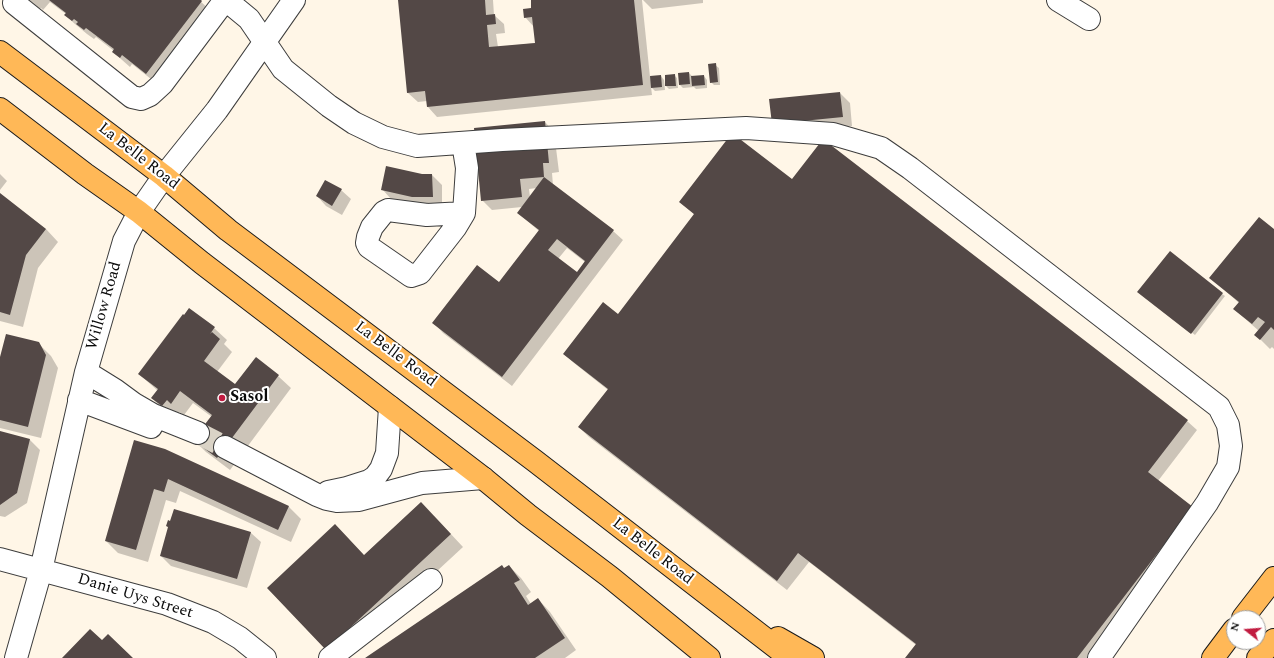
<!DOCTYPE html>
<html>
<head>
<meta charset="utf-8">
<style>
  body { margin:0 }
  #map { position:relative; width:1274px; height:658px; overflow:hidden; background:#fff6e7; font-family:Spectral,serif }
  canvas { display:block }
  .north { position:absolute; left:1226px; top:610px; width:40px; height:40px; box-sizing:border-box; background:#fff; border:1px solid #9d9d9d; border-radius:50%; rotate:287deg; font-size:11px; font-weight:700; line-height:16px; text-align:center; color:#0a0a0a }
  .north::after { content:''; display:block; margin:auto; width:14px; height:18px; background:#c11b40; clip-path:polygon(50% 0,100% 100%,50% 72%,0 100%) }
</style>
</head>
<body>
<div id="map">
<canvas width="1274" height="658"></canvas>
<div class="north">N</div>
</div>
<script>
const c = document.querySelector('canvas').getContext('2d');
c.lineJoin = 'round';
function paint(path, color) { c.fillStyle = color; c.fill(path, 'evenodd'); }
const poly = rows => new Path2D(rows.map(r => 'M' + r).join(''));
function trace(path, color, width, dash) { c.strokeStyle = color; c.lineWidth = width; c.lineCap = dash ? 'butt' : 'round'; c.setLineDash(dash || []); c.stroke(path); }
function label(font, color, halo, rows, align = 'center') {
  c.font = font + ' Spectral,serif'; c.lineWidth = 4; c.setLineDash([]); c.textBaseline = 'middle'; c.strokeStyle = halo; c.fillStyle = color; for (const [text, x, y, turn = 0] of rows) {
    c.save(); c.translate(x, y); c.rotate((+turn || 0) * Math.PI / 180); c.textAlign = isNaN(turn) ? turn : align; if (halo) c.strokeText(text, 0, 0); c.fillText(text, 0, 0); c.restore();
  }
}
const shadow = poly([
  [28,0,199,0,211,11,156,83,132,64,130,67,113,52,114,51,96,37,94,39,87,34,75,24,65,15,66,14,50,2,43,10,41,8,39,10],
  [399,0,493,0,494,15,504,24,505,33,496,34,498,47,536,43,534,27,525,17,533,9,532,0,642,0,650,77,661,76,664,80,665,90,655,91,651,87,652,95,437,117,428,107,427,101,418,102,408,93],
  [643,0,703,0,703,3,652,9],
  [715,65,719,68,720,85,714,85,711,82],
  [689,73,692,76,704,76,707,80,707,88,696,89,694,87,683,88,680,85],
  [674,75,677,78,678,88,669,89,666,86],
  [840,93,850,103,852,126,782,133],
  [545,122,554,132,559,172,552,173,553,185,613,231,623,240,512,386,443,333,434,323,499,284,539,231,518,213,522,207,492,210,482,200],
  [537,188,530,197,529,189],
  [567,248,585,262,577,273,558,259],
  [0,174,7,181,0,190],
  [422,175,432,175,442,185,442,206,423,207,391,199,382,189],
  [793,181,1187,421,1197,430,1158,481,1192,508,1094,658,906,658,916,645,809,562,787,590,589,437,579,427,608,390,574,363,564,354,618,315,695,215,680,202],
  [341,190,351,199,342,215,326,206,317,196],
  [0,194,46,229,58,242,38,268,23,327,0,321],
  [1274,230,1274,349,1272,347,1270,349,1256,335,1259,331,1234,309,1239,303,1211,278],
  [1141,293,1222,294,1225,296,1195,335],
  [189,309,214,328,227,340,224,344,232,352,217,372,235,386,255,358,278,376,291,388,230,470,206,452,194,440,212,417,193,403,184,415,179,412,175,418,164,410,152,398,158,391,139,374],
  [38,343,51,356,58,368,41,438,0,428,0,362],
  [0,433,30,440,40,450,27,503,5,517,0,516],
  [165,450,289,507,301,519,291,542,180,491,176,503,166,500,148,562,118,553,106,541],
  [174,510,251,533,261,542,247,588,171,566,161,556,169,528,167,526,171,522],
  [434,516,463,547,343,658,269,588,365,556],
  [509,566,521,578,531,592,526,596,531,604,538,599,550,612,576,650,565,658,366,658]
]);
const building = poly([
  [49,0,201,0,202,1,146,74,122,55,120,58,112,52,114,49,86,28,84,30,76,24,78,22,74,19,72,21,64,15,66,13],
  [398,0,485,0,486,15,495,14,496,24,487,25,489,47,535,43,532,17,524,18,523,9,531,8,531,0,634,0,643,85,427,107,425,91,407,93],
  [716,63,718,82,710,83,708,64],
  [689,72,690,84,679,85,678,73],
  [675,74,676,86,665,86,665,75],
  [661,75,662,87,651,88,650,76],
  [704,75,705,85,692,86,691,76],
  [840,92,843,117,772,124,769,99],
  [545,121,549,163,543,163,544,177,520,179,522,197,481,201,474,128],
  [732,133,792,179,823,139,1188,420,1148,472,1193,507,1077,658,905,658,916,644,798,553,777,581,578,427,608,389,563,354,603,302,618,314,694,214,679,202],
  [386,166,422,174,432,174,433,197,412,197,381,190],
  [544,177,614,230,502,377,432,323,477,265,499,282,539,230,517,213],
  [557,239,585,261,577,272,548,250],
  [325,180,342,189,332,206,316,196],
  [0,193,46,229,26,255,10,315,0,312],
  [1259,217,1274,229,1274,330,1271,327,1260,340,1254,335,1265,322,1258,317,1252,324,1233,309,1239,302,1209,278],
  [1170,251,1223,293,1191,334,1137,292],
  [189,308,215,327,210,334,212,332,220,339,204,361,235,384,256,357,279,375,217,458,193,440,212,415,180,391,171,404,167,400,162,406,151,398,158,389,138,374,183,314,184,315],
  [6,334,39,342,46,355,28,427,0,420,0,357],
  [0,431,30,439,17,493,0,505],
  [134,440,165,449,289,506,278,530,168,479,164,492,154,489,136,550,105,541],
  [421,502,451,534,326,650,267,588,335,524,364,555],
  [174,509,251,532,237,579,160,556,168,527,166,526,168,520,170,521],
  [502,565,504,568,509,565,520,580,514,583,528,605,538,598,565,638,535,658,365,658],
  [90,629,102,640,108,634,133,658,62,658]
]);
const minorTunnel = poly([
  [198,433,225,447]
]);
const minor = poly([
  [226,0,249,19,283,69,329,106,354,123,383,137,417,146,502,140,746,128,833,134,881,148,910,168,1219,407,1228,425,1231,446,1228,467,1207,503,1099,658],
  [1058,0,1089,19],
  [14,3,132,97,141,99,150,95,162,84,225,0],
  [463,143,467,168,464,213,455,228,420,273,411,276,369,247,367,243,368,237,372,227,384,212,388,210,427,215,464,213],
  [86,372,115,390,134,404,153,415,198,433],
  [79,400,151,427],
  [225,447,317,495,327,499,337,501,359,500,422,483,483,478],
  [328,492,347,488,369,481,375,477,381,469,387,453,390,407],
  [0,559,167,604,213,622,240,638,265,658],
  [16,658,41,570,86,372,124,241,139,212,164,176,217,110,294,0],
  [330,658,431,580]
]);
const major = poly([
  [0,52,164,176,228,230,535,461,790,658],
  [0,109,85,174,139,212,202,263,483,478,528,515,610,577,709,658],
  [1243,618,1274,578],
  [778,638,813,658],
  [1213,658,1234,630],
  [1258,658,1274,640]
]);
const markers = [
  [222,398,4,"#c11b40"]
];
const streetNames = [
  ["La Belle Road",138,157,38],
  ["Willow Road",105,306,-74],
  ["La Belle Road",395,355,37],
  ["La Belle Road",652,552,38],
  ["Danie Uys Street",135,597,17]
];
const poiNames = [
  ["Sasol",230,398]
];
paint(shadow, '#0003');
paint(building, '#534846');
trace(minorTunnel, '#dad3c6', 22, [22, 11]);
trace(minor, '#3d3d3d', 24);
trace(major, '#1b1b1b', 24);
trace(minor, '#fff', 22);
trace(major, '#ffb857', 22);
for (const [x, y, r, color] of markers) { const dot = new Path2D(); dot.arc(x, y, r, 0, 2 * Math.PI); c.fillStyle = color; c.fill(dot); trace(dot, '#fff', 1.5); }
label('16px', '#0a0a0a', '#fff', streetNames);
label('bold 16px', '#0a0a0a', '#fff', poiNames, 'left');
</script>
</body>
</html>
